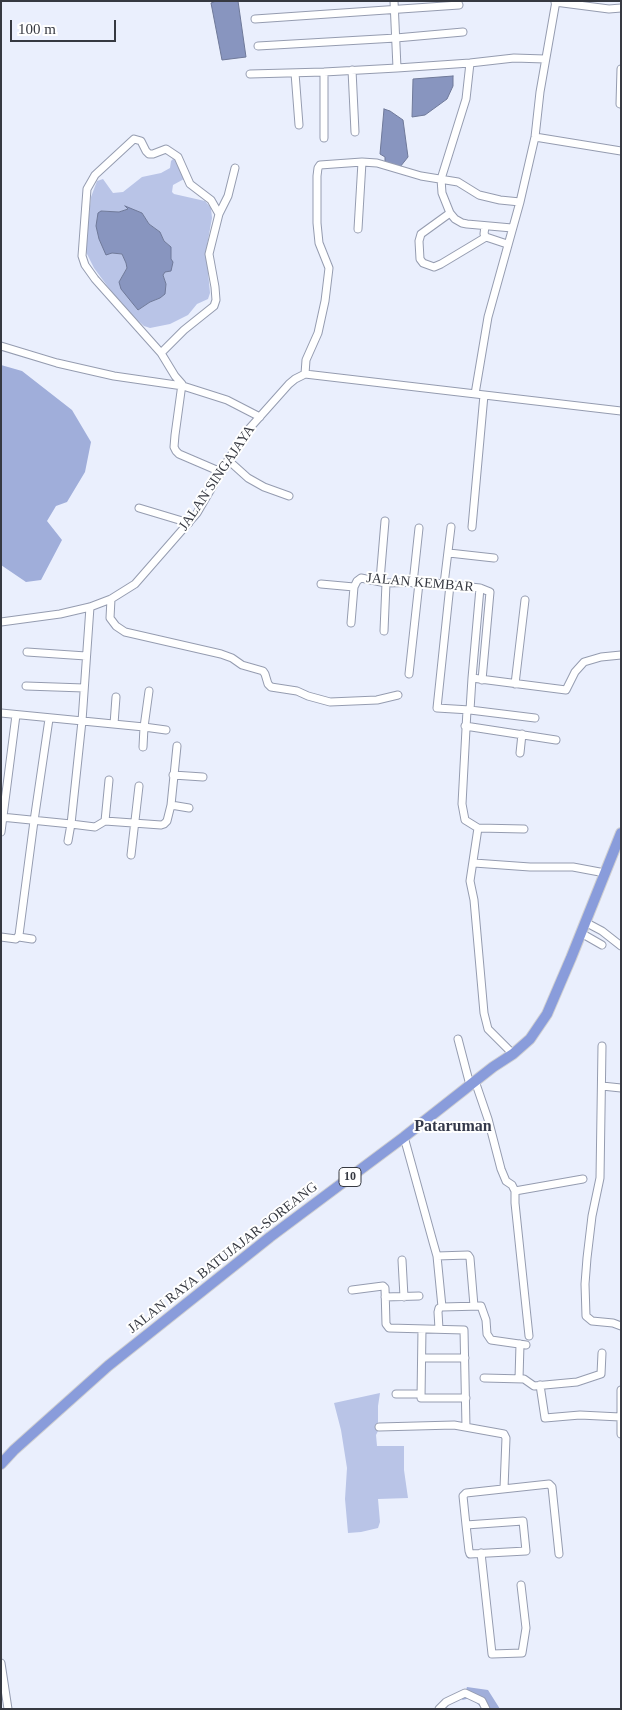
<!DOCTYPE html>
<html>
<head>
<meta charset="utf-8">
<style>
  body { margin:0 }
  #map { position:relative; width:622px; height:1710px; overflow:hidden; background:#eaeffd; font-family:"Times New Roman",serif }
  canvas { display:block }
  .frame { position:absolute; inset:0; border:2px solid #363941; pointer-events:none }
  .scale { position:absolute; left:10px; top:20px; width:106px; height:22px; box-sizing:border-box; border:2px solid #363941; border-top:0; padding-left:6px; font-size:15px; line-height:18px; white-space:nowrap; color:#363941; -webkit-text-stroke:4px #fff; paint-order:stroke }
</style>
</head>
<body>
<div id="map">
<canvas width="622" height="1710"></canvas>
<div class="frame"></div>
<div class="scale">100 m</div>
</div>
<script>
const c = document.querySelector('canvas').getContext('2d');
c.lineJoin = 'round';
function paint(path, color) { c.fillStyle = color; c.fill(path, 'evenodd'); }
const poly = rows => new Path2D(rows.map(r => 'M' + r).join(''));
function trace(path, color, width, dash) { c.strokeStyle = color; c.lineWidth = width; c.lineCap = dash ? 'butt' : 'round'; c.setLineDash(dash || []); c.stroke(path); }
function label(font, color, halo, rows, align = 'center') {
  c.font = font + ' "Times New Roman",serif'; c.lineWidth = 4; c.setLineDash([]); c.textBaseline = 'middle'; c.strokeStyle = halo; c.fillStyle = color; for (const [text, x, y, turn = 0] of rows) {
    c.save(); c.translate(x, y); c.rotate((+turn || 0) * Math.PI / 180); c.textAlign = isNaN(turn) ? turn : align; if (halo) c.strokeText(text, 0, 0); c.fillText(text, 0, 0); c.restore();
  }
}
const green = poly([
  [173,159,177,160,184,176,184,179,173,185,172,192,174,194,205,201,211,208,212,218,206,251,210,293,208,299,197,304,188,315,170,324,150,328,144,326,135,318,120,303,94,268,85,250,91,197,97,181,103,179,113,193,123,192,142,177,161,173,170,168,171,161],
  [128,209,142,213,149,224,160,232,164,241,171,247,171,259,163,275,166,284,160,298,150,302,138,310,119,282,127,268,127,264,122,254,112,253,101,211,119,212],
  [380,1393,378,1406,378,1431,376,1435,377,1446,404,1446,404,1470,408,1498,378,1499,380,1522,378,1528,361,1532,348,1533,345,1499,347,1468,341,1430,334,1403]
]);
const forest = poly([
  [1,365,22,371,72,410,91,442,85,472,67,502,56,506,47,521,62,540,41,580,26,582,1,565],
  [467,1687,488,1690,500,1709,483,1709,471,1698,462,1700]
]);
const water = poly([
  [216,1,238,1,246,57,222,60,211,3,216,1],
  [453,76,453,86,447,99,425,115,412,117,413,79,453,76],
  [384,109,390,111,403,120,408,157,400,167,385,163,385,157,380,154,384,109],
  [125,206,142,213,149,224,160,232,164,241,171,247,171,259,173,262,171,271,165,272,163,275,166,284,165,294,160,298,150,302,138,310,121,289,119,282,127,268,126,263,122,254,112,253,106,255,99,239,96,226,98,213,101,211,119,212,128,209,125,206]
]);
const minor = poly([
  [394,1,397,68],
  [555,2,609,9,621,8],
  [255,19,459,5],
  [258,46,396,38,463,32],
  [470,63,466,99,441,179,442,193,450,213,455,219,462,223,467,224,512,228],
  [352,70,355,132],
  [324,72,324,138],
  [295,73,299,125],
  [250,74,324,72,397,68,470,63,514,58,545,59],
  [620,104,621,69],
  [535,137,621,151],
  [450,213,421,234,419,241,420,259,423,263,434,267,441,264,486,237],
  [219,214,211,200,190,184,178,157,166,149,153,154,149,154,146,151,141,141,134,139,95,175,87,189,82,256,85,265,95,279,161,353,175,376,182,384,175,435,174,447,176,451,179,454,221,472],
  [485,226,484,234,486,237,507,244],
  [358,229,362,162],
  [1,346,57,363,114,376,183,386,227,400,260,417],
  [161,353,184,330,214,306,216,300,215,287,209,254,219,214,228,196,235,168],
  [305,374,306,360,318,333,325,301,329,268,319,243,317,223,317,176,318,168,320,165,362,162,377,163,421,176,458,182,479,195,500,200,520,202],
  [475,394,488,317,520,202,535,137,540,92,556,1],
  [228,460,248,478,264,487,289,496],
  [139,508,189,523],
  [472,527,484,395],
  [449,553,494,558],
  [380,580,385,521],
  [413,583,419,528],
  [321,584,354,587],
  [444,584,451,527],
  [450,585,437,708,470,710],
  [480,588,490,592,482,680],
  [111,599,110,618,116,626,125,632,221,654,232,658,242,665,263,671,265,674,268,684,271,687,297,691,308,696,330,702,377,700,398,695],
  [1,622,60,614,90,607,111,599,135,584,197,513,228,460,248,430,289,384,295,379,305,374,621,411],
  [351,623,354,587,357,581,361,578,386,583,426,582,480,588,472,678,566,690,575,672,584,662,601,657,621,655],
  [384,631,386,583],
  [27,652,86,656],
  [409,674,419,583],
  [472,678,470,710,535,718],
  [515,684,525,600],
  [26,686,84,688],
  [467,710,462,804,465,820,478,828,524,829],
  [1,713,144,727,166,730],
  [114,724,116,697],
  [465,726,556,740],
  [143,747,144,727,149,691],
  [520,753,522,734],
  [173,775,203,777],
  [171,805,189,808],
  [1,817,71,824,82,721,90,607],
  [105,821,109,780],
  [478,828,470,881,474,900,484,1013,488,1029,513,1054],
  [1,832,16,715],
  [68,841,71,824,95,827,105,821,161,825,164,824,167,821,171,805,177,746],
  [131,855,139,786],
  [474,863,530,867,573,867,605,873],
  [585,922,602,931,621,946],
  [581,933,602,945],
  [1,937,16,939,19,935,34,821,49,719],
  [19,937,32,939],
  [458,1039,470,1085],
  [602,1046,600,1178,592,1216,587,1258,585,1284,586,1316,592,1321,613,1323,621,1326],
  [475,1081,488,1119,501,1169,506,1181,512,1185,515,1191,515,1203,529,1336],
  [602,1086,621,1088],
  [404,1137,433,1242,437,1256,442,1307,481,1306,486,1320,487,1334,491,1340,526,1345],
  [515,1191,583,1179],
  [437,1256,468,1255,470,1258,474,1306],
  [402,1260,404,1297],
  [352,1290,383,1286,385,1288,386,1324,389,1328,464,1330,466,1427],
  [385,1297,419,1296],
  [422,1329,421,1398,466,1398],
  [439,1329,438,1312,439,1308,442,1307],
  [422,1358,465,1358],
  [484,1378,524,1379,534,1386,577,1382,601,1374,602,1353],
  [519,1379,520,1344],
  [540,1385,545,1418,580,1415,620,1417],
  [621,1390,621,1434],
  [396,1394,421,1394],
  [379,1427,454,1425,504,1434,506,1438,504,1488],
  [466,1525,523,1521,526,1551,470,1554,469,1551,466,1525,463,1496,466,1493,549,1484,552,1487,559,1554],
  [481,1553,492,1654,522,1653,526,1628,521,1585],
  [1,1663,8,1709],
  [439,1709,446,1702,465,1693,482,1701,486,1709]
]);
const highway = poly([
  [1,1464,14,1450,108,1366,270,1237,404,1137,493,1067,513,1054,530,1039,547,1014,571,958,621,833]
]);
const shields = [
  [350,1177,22]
];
const shieldNames = [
  ["10",350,1177]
];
const streetNames = [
  ["JALAN SINGAJAYA",217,478,-56],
  ["JALAN KEMBAR",420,583,5],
  ["JALAN RAYA BATUJAJAR-SOREANG",223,1258,-38]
];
const quarterNames = [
  ["Pataruman",453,1127]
];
paint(green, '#b9c4e7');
paint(forest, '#a0aeda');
paint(water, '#8895bf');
trace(water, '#6f7999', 1);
trace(minor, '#959cb0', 9);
trace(highway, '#cfcfd1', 12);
trace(minor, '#fff', 7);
trace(highway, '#899cdb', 10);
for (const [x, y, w] of shields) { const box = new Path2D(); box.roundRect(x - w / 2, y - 9.5, w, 19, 4); c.fillStyle = '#fff'; c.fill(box); trace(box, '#363941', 1); }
label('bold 12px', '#363941', null, shieldNames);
label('14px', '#363941', '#fff', streetNames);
label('bold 16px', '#34394b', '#fff', quarterNames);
</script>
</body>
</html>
